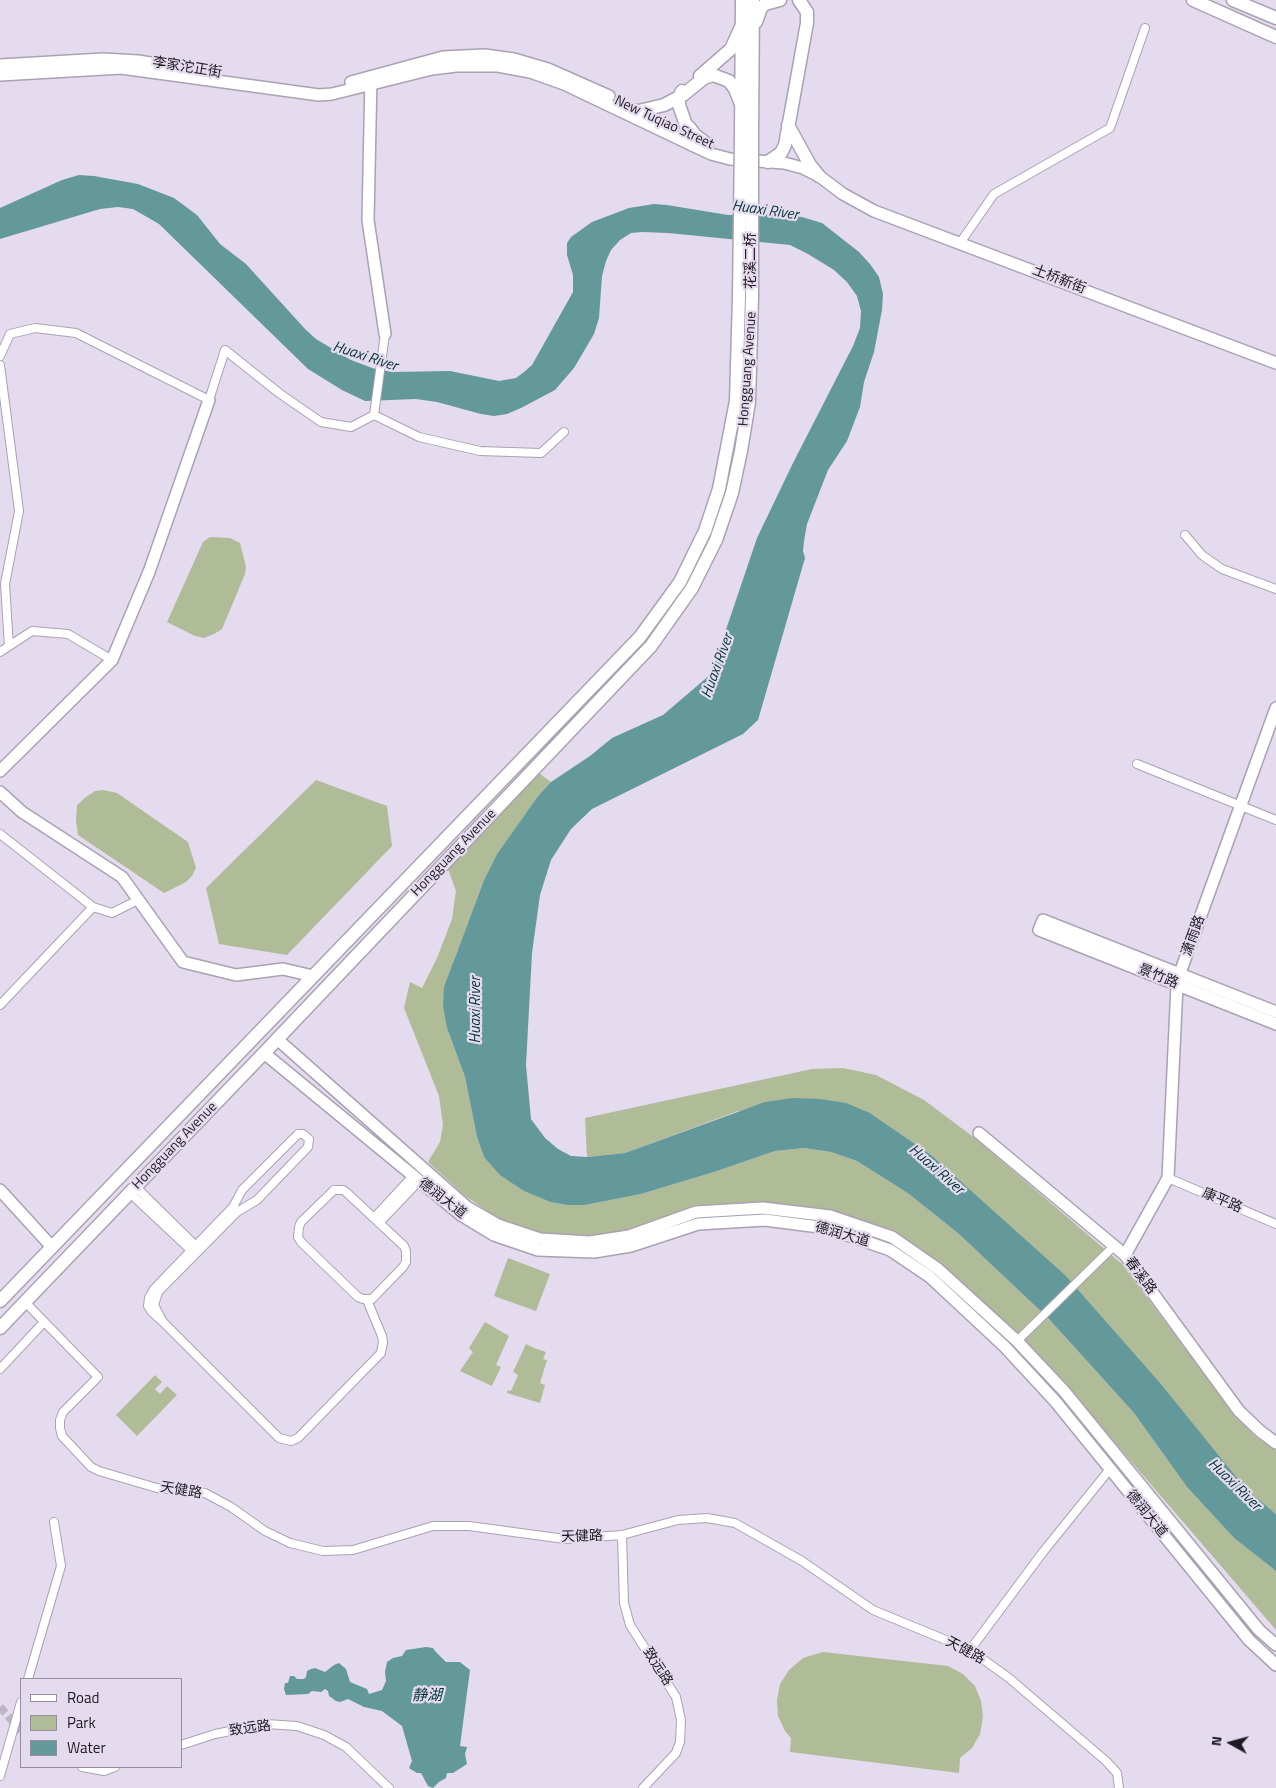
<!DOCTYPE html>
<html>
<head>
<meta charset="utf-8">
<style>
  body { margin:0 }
  #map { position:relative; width:1276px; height:1788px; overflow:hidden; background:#e5dbee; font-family:"Titillium Web",sans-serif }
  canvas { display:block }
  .legend { position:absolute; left:20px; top:1678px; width:162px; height:90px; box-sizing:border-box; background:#e5dbee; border:1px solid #958e9c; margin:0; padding:6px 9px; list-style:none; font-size:15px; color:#1e1a21 }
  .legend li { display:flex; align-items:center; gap:10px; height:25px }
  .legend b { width:25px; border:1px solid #958e9c }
  .north { position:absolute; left:1206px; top:1718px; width:50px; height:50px; -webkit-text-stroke:4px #e5dbee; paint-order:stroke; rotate:277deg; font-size:14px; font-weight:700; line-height:20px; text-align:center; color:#1e1a21 }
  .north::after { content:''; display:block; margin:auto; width:18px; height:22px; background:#1e1a21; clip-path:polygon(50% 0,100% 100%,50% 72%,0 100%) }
</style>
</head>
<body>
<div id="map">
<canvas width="1276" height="1788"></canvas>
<ul class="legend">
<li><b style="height:6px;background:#fff"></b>Road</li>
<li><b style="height:14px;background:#b0bb98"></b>Park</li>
<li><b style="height:14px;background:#63999b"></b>Water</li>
</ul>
<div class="north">N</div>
</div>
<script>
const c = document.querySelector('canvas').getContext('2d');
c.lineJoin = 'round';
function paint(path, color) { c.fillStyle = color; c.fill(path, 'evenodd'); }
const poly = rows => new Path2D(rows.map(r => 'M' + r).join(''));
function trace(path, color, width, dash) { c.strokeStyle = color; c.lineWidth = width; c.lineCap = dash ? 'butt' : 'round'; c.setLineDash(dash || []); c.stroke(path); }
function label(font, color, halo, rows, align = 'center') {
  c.font = font + ' "Titillium Web","Noto Sans SC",sans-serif'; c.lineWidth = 4.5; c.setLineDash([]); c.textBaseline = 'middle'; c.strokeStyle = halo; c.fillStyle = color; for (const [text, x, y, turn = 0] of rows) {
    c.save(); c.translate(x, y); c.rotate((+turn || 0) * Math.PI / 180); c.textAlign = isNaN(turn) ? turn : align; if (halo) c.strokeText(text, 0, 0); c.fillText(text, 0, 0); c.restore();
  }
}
const green = poly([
  [210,537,230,538,240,543,246,567,245,574,222,629,214,634,204,638,195,636,167,622,203,542],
  [539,773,551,782,538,796,497,854,484,880,453,963,447,1028,465,1077,477,1137,484,1157,524,1191,550,1202,567,1205,585,1205,641,1194,714,1172,775,1151,804,1148,831,1152,857,1161,909,1194,959,1234,1049,1319,1134,1413,1187,1487,1234,1538,1276,1571,1276,1630,1068,1388,1018,1333,941,1264,893,1234,762,1203,627,1231,589,1236,540,1234,500,1220,464,1195,428,1162,440,1142,443,1125,439,1096,404,1008,410,982,422,988,437,958,452,919,456,891,448,869],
  [316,780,387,806,392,846,287,955,219,944,206,888],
  [103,790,117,793,188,842,196,868,192,876,186,882,164,893,78,835,76,821,77,805,86,797,95,791],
  [843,1068,876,1075,924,1100,976,1139,1122,1264,1236,1417,1256,1437,1276,1449,1276,1514,1245,1488,980,1201,931,1155,870,1113,738,1111,625,1153,587,1157,585,1118,812,1069],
  [508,1258,550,1274,536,1311,494,1296],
  [485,1322,509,1336,496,1365,501,1367,492,1386,460,1371,473,1352,469,1348],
  [526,1344,534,1348,546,1352,543,1359,547,1360,540,1383,545,1385,540,1403,507,1393,508,1390,511,1391,518,1375,513,1372],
  [155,1375,162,1382,155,1389,160,1394,167,1386,177,1395,137,1436,116,1415],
  [823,1652,948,1666,963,1674,975,1686,981,1701,983,1717,980,1734,972,1748,960,1758,959,1773,790,1752,791,1738,785,1731,778,1716,777,1700,780,1684,789,1670,803,1658]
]);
const water = poly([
  [79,175,94,176,138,184,174,198,197,215,220,244,246,264,306,330,316,339,351,360,375,369,392,372,450,371,499,381,516,378,524,372,532,365,573,292,573,275,567,255,567,243,571,237,592,222,629,208,654,204,667,205,728,215,775,214,802,217,822,223,859,252,870,264,879,277,883,294,882,310,874,352,864,382,860,407,847,441,828,470,807,524,804,541,803,551,805,558,758,720,743,734,592,809,571,829,551,860,540,895,532,953,526,1065,531,1119,545,1138,558,1149,571,1156,587,1157,625,1153,765,1102,793,1098,820,1099,846,1103,870,1113,931,1155,1065,1275,1160,1383,1245,1488,1276,1514,1276,1571,1234,1538,1187,1487,1134,1413,1049,1319,959,1234,909,1194,857,1161,831,1152,804,1148,775,1151,714,1172,641,1194,585,1205,567,1205,550,1202,524,1191,500,1175,484,1157,477,1137,465,1077,447,1028,443,1006,444,987,484,880,497,854,538,796,551,782,590,756,612,738,663,715,711,674,757,538,793,463,853,346,860,328,861,311,857,296,847,282,834,270,808,254,790,245,668,233,642,232,631,233,620,240,611,250,606,261,602,276,599,318,594,334,574,368,555,390,521,408,507,414,494,416,481,414,437,402,416,399,365,401,342,390,308,369,159,224,133,209,118,207,100,209,0,239,0,208,62,180],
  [426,1647,433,1648,435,1651,446,1662,460,1662,470,1670,460,1746,467,1747,465,1754,467,1764,453,1773,447,1773,446,1778,439,1782,433,1788,428,1786,421,1773,417,1773,409,1768,412,1761,402,1726,382,1711,364,1707,348,1699,340,1702,336,1701,329,1696,328,1691,325,1689,321,1692,312,1691,308,1694,286,1695,284,1689,285,1683,288,1683,290,1676,294,1676,297,1679,304,1679,306,1677,307,1671,311,1669,315,1668,325,1672,334,1665,339,1663,346,1669,350,1682,367,1689,369,1694,382,1690,386,1681,385,1672,387,1662,393,1658,402,1656,406,1650]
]);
const streetTunnel = poly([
  [0,1707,21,1731]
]);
const street = poly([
  [960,243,994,194,1110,128,1145,28],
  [0,356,10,334,35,328,76,333,209,400,225,350,279,393,321,422,351,427,374,415,419,437,480,451,541,453,564,432],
  [0,365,19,511,5,584,9,646],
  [374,415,385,334],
  [1185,535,1202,555,1222,569,1276,589],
  [0,652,32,631,68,634,112,660],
  [1137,764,1276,820],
  [0,834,93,907,0,1005],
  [93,907,112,913,138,900],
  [298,1134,303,1134,309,1139,308,1147,257,1200,237,1212,158,1292,154,1305,163,1322,152,1312,148,1306,149,1298,154,1289,233,1207,242,1190,298,1134],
  [1168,1178,1276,1224],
  [136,1187,199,1249],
  [334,1190,343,1190,346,1192,404,1246,406,1251,406,1262,403,1267,372,1299,363,1299,358,1297,301,1242,298,1237,299,1227,301,1222,334,1190],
  [130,1193,194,1253],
  [374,1218,413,1176],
  [379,1223,419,1181],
  [25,1302,98,1377,63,1412,60,1420,60,1428,62,1436,91,1467,99,1471,157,1488,205,1493,231,1507,265,1531,290,1543,323,1551,353,1550,433,1526,469,1526,565,1539,622,1535,678,1520,707,1518,735,1523,802,1561,873,1610,970,1650,1009,1678,1106,1761,1117,1773,1119,1788],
  [163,1322,279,1438,291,1441,298,1438,381,1353,383,1342,382,1336,367,1300],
  [1017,1341,1114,1246],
  [0,1369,44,1322],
  [622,1535,624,1603,630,1625,676,1697,681,1720,680,1742,676,1753,643,1788],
  [970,1650,1043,1552,1110,1469],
  [28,1679,61,1566,54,1522],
  [181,1745,215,1734,266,1724,297,1726,324,1735,346,1747,389,1788],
  [82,1767,104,1771,115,1767],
  [0,1776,21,1702]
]);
const secondary = poly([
  [0,65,103,59,138,61,175,67],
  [0,75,121,68,319,95,332,94,432,69,456,66,498,66,530,72,564,84,711,154,730,159,784,163,803,168,819,176,843,194,874,211,1276,363],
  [371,77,368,220,385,334],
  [351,82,443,57,484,55,514,59,548,69,609,96],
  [0,771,112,660,149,572,209,400],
  [0,792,22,812,122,877,183,962,236,975,283,969,313,976],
  [1276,1012,1043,920,1039,930,1276,1024],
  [277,1039,467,1207,498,1225,540,1239,590,1242,629,1236,696,1212,763,1208,830,1216,892,1237,938,1269,1017,1341,1064,1391,1259,1630,1276,1645],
  [264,1053,461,1215,494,1235,538,1250,594,1252,631,1246,698,1224,765,1220,827,1228,890,1250,930,1277,1005,1347,1055,1401,1249,1640,1276,1665],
  [979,1133,1125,1255,1239,1411,1260,1431,1276,1443],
  [0,1190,52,1247],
  [1125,1255,1168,1178,1177,985,1180,973,1276,708]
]);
const primary = poly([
  [1193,0,1276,37],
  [1233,0,1276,18],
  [756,22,761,8,765,4,780,0],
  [700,76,731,49,741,27],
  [682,91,679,97,679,105,693,145],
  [620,110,639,111,664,105,683,95,704,78,713,75,729,81,735,89,741,104],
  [788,125,810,165,819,176],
  [689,127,695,135,707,144],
  [741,135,742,0],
  [752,135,753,0],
  [768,162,781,153,785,145,807,23,807,12,799,0],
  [0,1301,640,637,680,582,705,531,719,489,736,401,739,297],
  [0,1328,264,1053,651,646,692,588,716,540,732,493,741,451,749,402,752,297]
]);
const primaryBridge = poly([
  [752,135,752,297],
  [739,297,741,135]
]);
const streetNames = [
  ["李家沱正街",187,68,9],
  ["New Tuqiao Street",664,123,25],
  ["花溪二桥",752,261,-90],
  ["土桥新街",1059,280,21],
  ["Hongguang Avenue",748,369,-86],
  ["Hongguang Avenue",454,853,-46],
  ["潇雨路",1194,936,-70],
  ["景竹路",1158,977,22],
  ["Hongguang Avenue",175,1146,-46],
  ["德润大道",442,1199,38],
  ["康平路",1222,1201,23],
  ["德润大道",842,1235,16],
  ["春溪路",1140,1276,53],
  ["天健路",181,1491,9],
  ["德润大道",1146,1514,51],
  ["天健路",582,1537,-2],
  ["天健路",965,1651,28],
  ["致远路",657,1667,57],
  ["致远路",250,1729,-8]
];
const waterNames = [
  ["Huaxi River",765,211,8],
  ["Huaxi River",365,357,18],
  ["Huaxi River",718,666,-70],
  ["Huaxi River",476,1010,-90],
  ["Huaxi River",936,1170,41],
  ["Huaxi River",1234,1485,44],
  ["静湖",427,1696]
];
paint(green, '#b0bb98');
paint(water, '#63999b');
trace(streetTunnel, '#bdb4c5', 8, [8, 4]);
trace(street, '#aaa1b2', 10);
trace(secondary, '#aaa1b2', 14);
trace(primary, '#aaa1b2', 15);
trace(street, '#fff', 8);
trace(secondary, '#fff', 11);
trace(primary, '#fff', 12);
trace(primaryBridge, '#aaa1b2', 15, []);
trace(primaryBridge, '#fff', 12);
label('14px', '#1e1a21', '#e5dbee', streetNames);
label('italic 15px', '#003537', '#e5dbee', waterNames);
</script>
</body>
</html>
